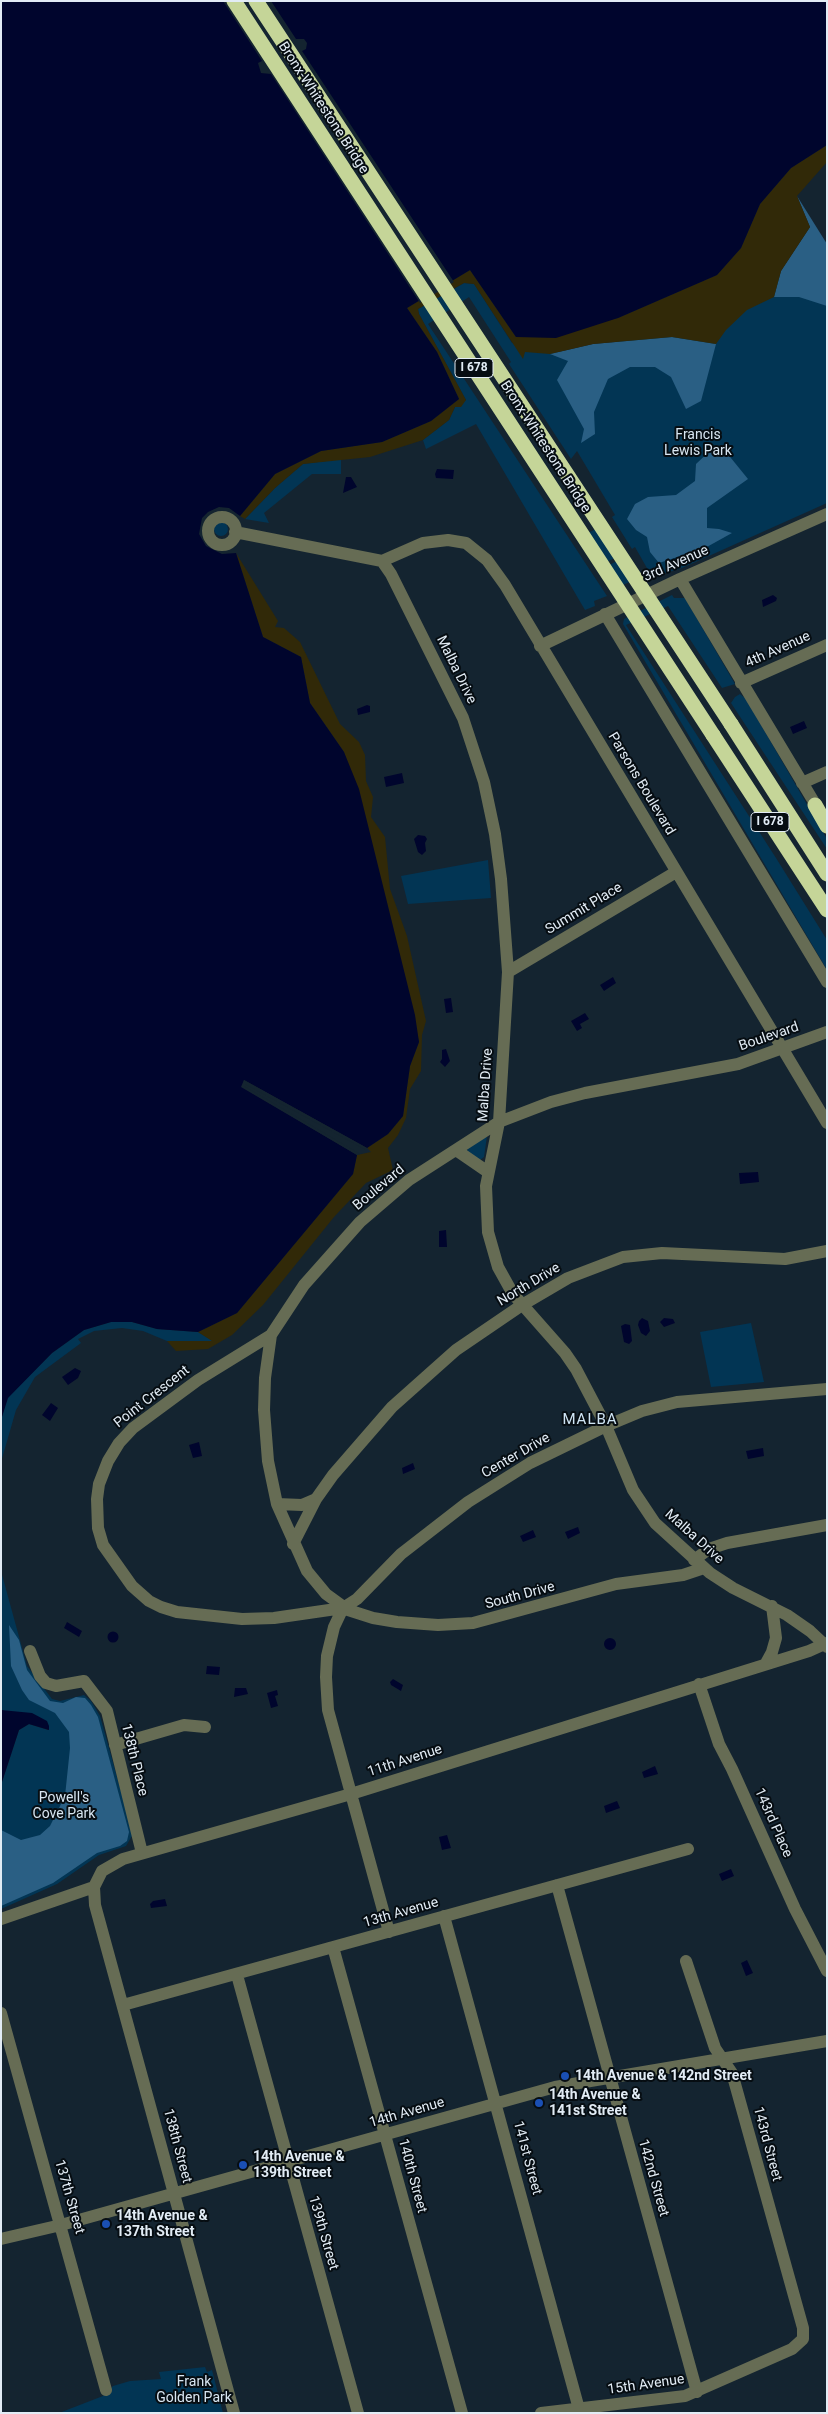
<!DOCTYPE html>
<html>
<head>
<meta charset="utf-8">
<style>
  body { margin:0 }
  #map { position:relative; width:828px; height:2414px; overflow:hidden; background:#142430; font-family:Roboto,sans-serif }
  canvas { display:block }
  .frame { position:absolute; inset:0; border:2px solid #e2ecf5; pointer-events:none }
</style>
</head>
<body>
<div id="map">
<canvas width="828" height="2414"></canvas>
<div class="frame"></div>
</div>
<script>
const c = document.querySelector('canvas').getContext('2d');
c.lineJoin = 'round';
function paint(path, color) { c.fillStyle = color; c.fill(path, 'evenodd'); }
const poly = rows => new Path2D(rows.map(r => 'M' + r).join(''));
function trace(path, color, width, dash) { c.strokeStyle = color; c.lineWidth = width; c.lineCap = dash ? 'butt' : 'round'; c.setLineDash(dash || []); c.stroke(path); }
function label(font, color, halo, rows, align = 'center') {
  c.font = font + ' Roboto,sans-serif'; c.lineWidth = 4; c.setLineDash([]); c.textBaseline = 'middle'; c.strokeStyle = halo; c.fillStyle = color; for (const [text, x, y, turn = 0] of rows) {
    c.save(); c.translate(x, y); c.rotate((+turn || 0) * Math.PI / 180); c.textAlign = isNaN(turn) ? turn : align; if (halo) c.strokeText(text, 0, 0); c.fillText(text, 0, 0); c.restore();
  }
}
const green = poly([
  [803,268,827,295,827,503,682,568,652,577,635,547,632,549,612,517,615,515,577,451,571,459,509,364,511,362,469,297,428,324,607,596,594,601,595,606,585,610,476,424,426,449,423,440,449,420,455,407,466,400,419,314,418,309,464,283,474,284,512,343,576,355,645,333],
  [341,459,341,474,312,474,264,513,269,523,245,519,275,488,303,464],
  '214 529a7 7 0 1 1 14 0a7 7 0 1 1-14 0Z',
  [606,524,626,553,600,565,582,536],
  [628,555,641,577,616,588,602,569],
  [672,595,674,598,685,598,735,684,722,688,668,606,626,625,776,858,827,940,827,970,623,624,624,619],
  [740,694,746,699,827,839,827,849,731,703,735,697],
  [488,860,491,898,408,904,401,876],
  [487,1136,484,1157,480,1160,467,1152,468,1147],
  [111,1322,132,1322,157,1329,198,1332,213,1341,167,1341,143,1331,122,1328,94,1331,78,1339,81,1343,35,1377,16,1410,1,1462,1,1420,7,1398,52,1353,84,1330],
  [751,1323,764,1382,711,1387,700,1332],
  [1,1571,27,1666,52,1699,60,1701,84,1695,91,1701,100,1716,133,1834,126,1846,99,1855,57,1884,1,1909,1,1785,19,1730,29,1724,48,1730,49,1726,1,1710],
  [205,2367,207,2372,212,2370,223,2413,59,2413,103,2396,113,2386,130,2381,161,2379,159,2372]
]);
const forest = poly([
  [797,196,827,244,827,306,799,297,774,297,781,271,810,227],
  [672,337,716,344,701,401,686,409,671,377,655,367,630,367,608,379,594,412,595,434,581,443,584,429,557,380,568,361,550,354,593,344],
  [722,447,748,479,707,508,707,528,719,529,732,533,705,548,659,563,650,552,647,537,636,530,627,519,635,504,648,497,676,495,695,481,696,464,713,448],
  [9,1625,19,1640,27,1670,50,1701,63,1703,76,1697,85,1698,91,1705,98,1717,129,1832,127,1841,120,1846,97,1853,53,1883,1,1906,1,1830,21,1840,40,1835,50,1826,65,1796,70,1748,69,1732,55,1713,29,1700,22,1690,11,1666]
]);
const sand = poly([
  [827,145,827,162,797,196,810,227,781,271,774,297,747,310,726,330,716,344,672,337,593,344,550,354,525,352,523,359,474,284,464,283,418,309,419,314,466,400,461,407,455,407,449,420,423,440,370,457,303,464,275,488,245,519,240,516,275,474,321,451,382,442,431,421,459,399,437,352,407,308,470,270,516,337,618,318,717,275,741,248,760,204,791,168],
  [236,553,278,621,275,627,284,628,300,642,340,724,359,742,365,755,366,781,373,797,371,817,385,837,390,889,407,936,426,1021,422,1035,421,1071,410,1089,406,1118,398,1135,388,1148,393,1170,366,1183,334,1217,263,1305,232,1335,208,1349,176,1351,167,1341,212,1341,198,1332,237,1313,353,1174,357,1155,371,1152,367,1148,388,1134,403,1116,410,1066,419,1042,344,752,310,703,301,657,263,637]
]);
const water = poly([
  [1,1,827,1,827,145,791,168,760,204,741,248,717,275,618,318,556,338,516,337,470,270,407,308,437,352,459,399,431,421,382,442,321,451,275,474,240,516,229,508,219,507,208,512,202,518,199,534,206,546,222,554,236,553,263,637,301,657,310,703,344,752,359,789,415,1015,419,1042,410,1066,403,1116,388,1134,367,1148,244,1080,242,1087,357,1155,353,1174,237,1313,198,1332,157,1329,132,1322,111,1322,84,1330,52,1353,8,1398,1,1420],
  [437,469,454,470,453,479,436,478,435,474],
  [346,477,351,477,357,487,343,493],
  [773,595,777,598,776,601,763,607,762,600],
  [367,705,370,706,370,712,358,715,357,709],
  [804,721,807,728,793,734,790,727],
  [402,773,404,783,386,787,384,777],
  [418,835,425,836,427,839,425,843,426,851,422,855,418,852,414,839],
  [613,977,616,983,604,991,600,985],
  [451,998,453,1012,446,1013,444,999],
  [585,1013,589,1019,580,1024,582,1028,577,1031,571,1021],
  [446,1049,450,1061,445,1067,440,1062,442,1059,442,1050],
  [758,1172,759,1182,740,1184,739,1173],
  [446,1230,447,1247,439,1247,439,1231],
  [642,1318,648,1321,650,1331,646,1336,641,1333,638,1325,639,1321],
  [664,1318,673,1319,675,1323,664,1327,660,1322],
  [625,1324,630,1325,632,1341,629,1344,624,1342,621,1326],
  [75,1368,81,1371,78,1378,68,1385,62,1377],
  [51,1403,58,1408,50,1421,42,1415],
  [199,1442,202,1456,193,1458,189,1445],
  [763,1448,764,1456,748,1459,746,1451],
  [413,1463,415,1469,403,1474,402,1468],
  [578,1527,580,1533,568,1539,565,1532],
  [533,1530,536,1537,523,1542,520,1536],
  [67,1622,82,1631,79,1637,64,1628],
  '107.5 1637a5.5 5.5 0 1 1 11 0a5.5 5.5 0 1 1-11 0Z',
  '604 1644a6 6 0 1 1 12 0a6 6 0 1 1-12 0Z',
  [207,1666,220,1667,219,1675,206,1674],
  [393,1679,403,1685,401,1691,391,1685,390,1682],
  [235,1688,246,1688,248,1694,234,1697],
  [277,1690,278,1695,275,1696,278,1706,271,1708,267,1693],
  [1,1710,32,1713,47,1721,49,1726,49,1730,29,1724,19,1730,1,1785],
  [655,1766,658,1774,644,1778,642,1772],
  [617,1801,620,1808,606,1813,604,1806],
  [447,1835,451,1848,442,1850,439,1837],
  [731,1869,734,1876,722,1881,719,1874],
  [165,1899,167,1906,151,1908,150,1904,153,1901],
  [747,1960,753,1973,746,1976,741,1963]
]);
const pier = poly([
  [223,1,271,1,296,39,304,39,307,43,306,49,302,51,454,282,420,303,271,74,261,73,258,63,262,61],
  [244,1080,367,1148,369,1150,366,1150,245,1084,244,1086,360,1154,357,1155,241,1087]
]);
const minor = poly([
  '208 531a14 14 0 1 1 28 0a14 14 0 1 1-28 0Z',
  [235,532,382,561,391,574,463,718,484,782,495,834,501,879,508,972,499,1122,486,1186,488,1232,498,1267,513,1294,565,1353,576,1369,606,1426,633,1490,655,1523,710,1573,733,1588,787,1615,810,1631,827,1647],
  [382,561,423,543,448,540,466,543,487,560,505,585,827,1123],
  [680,579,820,812],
  [605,614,827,982],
  [540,646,680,579,827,514],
  [741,683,827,645],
  [802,783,827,772],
  [508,972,676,872],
  [456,1150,488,1172],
  [271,1335,198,1380,133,1428,119,1443,108,1461,99,1484,97,1499,98,1528,103,1545,132,1586,149,1601,161,1607,177,1612,242,1619,274,1618,343,1608,357,1599,401,1554,468,1502,530,1463,606,1426,642,1411,677,1402,827,1389],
  [277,1504,302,1505,316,1499],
  [293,1544,316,1499,333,1475,392,1407,456,1350,522,1305,568,1278,623,1257,662,1253,785,1259,827,1251],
  [694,1560,709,1549,727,1543,827,1525],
  [704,1568,683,1575,616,1584,473,1623,438,1625,397,1622,373,1618,348,1610,326,1594,307,1571,277,1504,268,1461,264,1410,265,1378,271,1335,304,1285,360,1222,409,1180,499,1122,551,1102,585,1093,738,1064,827,1032],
  [343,1608,334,1627,327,1656,326,1677,328,1710,389,1932],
  [30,1651,40,1676,46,1683,56,1686,84,1681,107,1711,142,1853],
  [766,1663,772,1652,776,1638,772,1606],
  [699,1684,719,1744,732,1769,795,1909,827,1971],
  [115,1745,184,1725,205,1727],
  [557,1885,697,2392],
  [444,1916,579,2409],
  [1,1919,94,1887],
  [333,1947,462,2413],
  [237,1975,358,2413],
  [123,2005,688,1849],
  [1,2013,106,2390],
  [1,2239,61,2225,555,2087,827,2041],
  [234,2413,95,1905,94,1887,102,1871,123,1859,351,1794,809,1651,827,1643],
  [541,2413,685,2396,792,2349,803,2339,803,2328,732,2073,715,2048,686,1961]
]);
const highway = poly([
  [731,724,827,874],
  [713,735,827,910],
  [815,805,827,826]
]);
const highwayBridge = poly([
  [234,1,713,735],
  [256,1,731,724]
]);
const markers = [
  [565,2076,5,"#1a4fb4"],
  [539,2103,5,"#1a4fb4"],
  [243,2165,5,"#1a4fb4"],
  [106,2224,5,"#1a4fb4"]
];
const shields = [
  [474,368,38],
  [770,822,38]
];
const shieldNames = [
  ["I 678",474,368],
  ["I 678",770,822]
];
const streetNames = [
  ["Bronx-Whitestone Bridge",323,108,57],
  ["Bronx-Whitestone Bridge",545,447,57],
  ["3rd Avenue",676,564,-24],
  ["4th Avenue",778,650,-24],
  ["Malba Drive",456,670,64],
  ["Parsons Boulevard",641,784,59],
  ["Summit Place",584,909,-31],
  ["Boulevard",769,1037,-19],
  ["Malba Drive",486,1085,-86],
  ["Boulevard",379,1188,-40],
  ["North Drive",529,1285,-31],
  ["Point Crescent",152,1397,-38],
  ["Center Drive",516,1456,-30],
  ["Malba Drive",694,1537,42],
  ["South Drive",520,1596,-15],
  ["138th Place",134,1760,76],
  ["11th Avenue",405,1761,-18],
  ["143rd Place",773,1823,66],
  ["13th Avenue",401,1913,-16],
  ["14th Avenue",407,2113,-16],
  ["143rd Street",767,2144,75],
  ["138th Street",177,2146,75],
  ["141st Street",527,2158,75],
  ["140th Street",412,2176,75],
  ["142nd Street",653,2178,74],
  ["137th Street",69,2197,74],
  ["139th Street",323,2233,74],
  ["15th Avenue",646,2385,-8]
];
const parkNames = [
  ["Francis",698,435],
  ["Lewis Park",698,451],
  ["Powell's",64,1798],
  ["Cove Park",64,1814],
  ["Frank",194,2382],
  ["Golden Park",194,2398]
];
const poiNames = [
  ["14th Avenue & 142nd Street",575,2076],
  ["14th Avenue &",549,2095],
  ["141st Street",549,2111],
  ["14th Avenue &",253,2157],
  ["139th Street",253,2173],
  ["14th Avenue &",116,2216],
  ["137th Street",116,2232]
];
const neighbourhoodNames = [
  ["MALBA",590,1420]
];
paint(green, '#023554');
paint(forest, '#2a5f84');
paint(sand, '#312908');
paint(water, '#00052d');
paint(pier, '#142430');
trace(minor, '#666c54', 12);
trace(highway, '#c5d598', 15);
trace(highwayBridge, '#c5d598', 15);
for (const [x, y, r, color] of markers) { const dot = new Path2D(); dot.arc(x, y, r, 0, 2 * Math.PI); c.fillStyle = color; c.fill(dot); trace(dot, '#060d12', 2); }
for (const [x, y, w] of shields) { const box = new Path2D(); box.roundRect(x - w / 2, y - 9.5, w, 19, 4); c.fillStyle = '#060d12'; c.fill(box); trace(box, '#e2ecf5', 1); }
label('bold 12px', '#e2ecf5', null, shieldNames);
label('14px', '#e2ecf5', '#060d12', streetNames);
label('14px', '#d8e6f2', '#060d12', parkNames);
label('bold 14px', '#e2ecf5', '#060d12', poiNames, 'left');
c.letterSpacing = '1px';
label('15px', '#cfe4f4', '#060d12', neighbourhoodNames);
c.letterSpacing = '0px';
</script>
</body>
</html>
